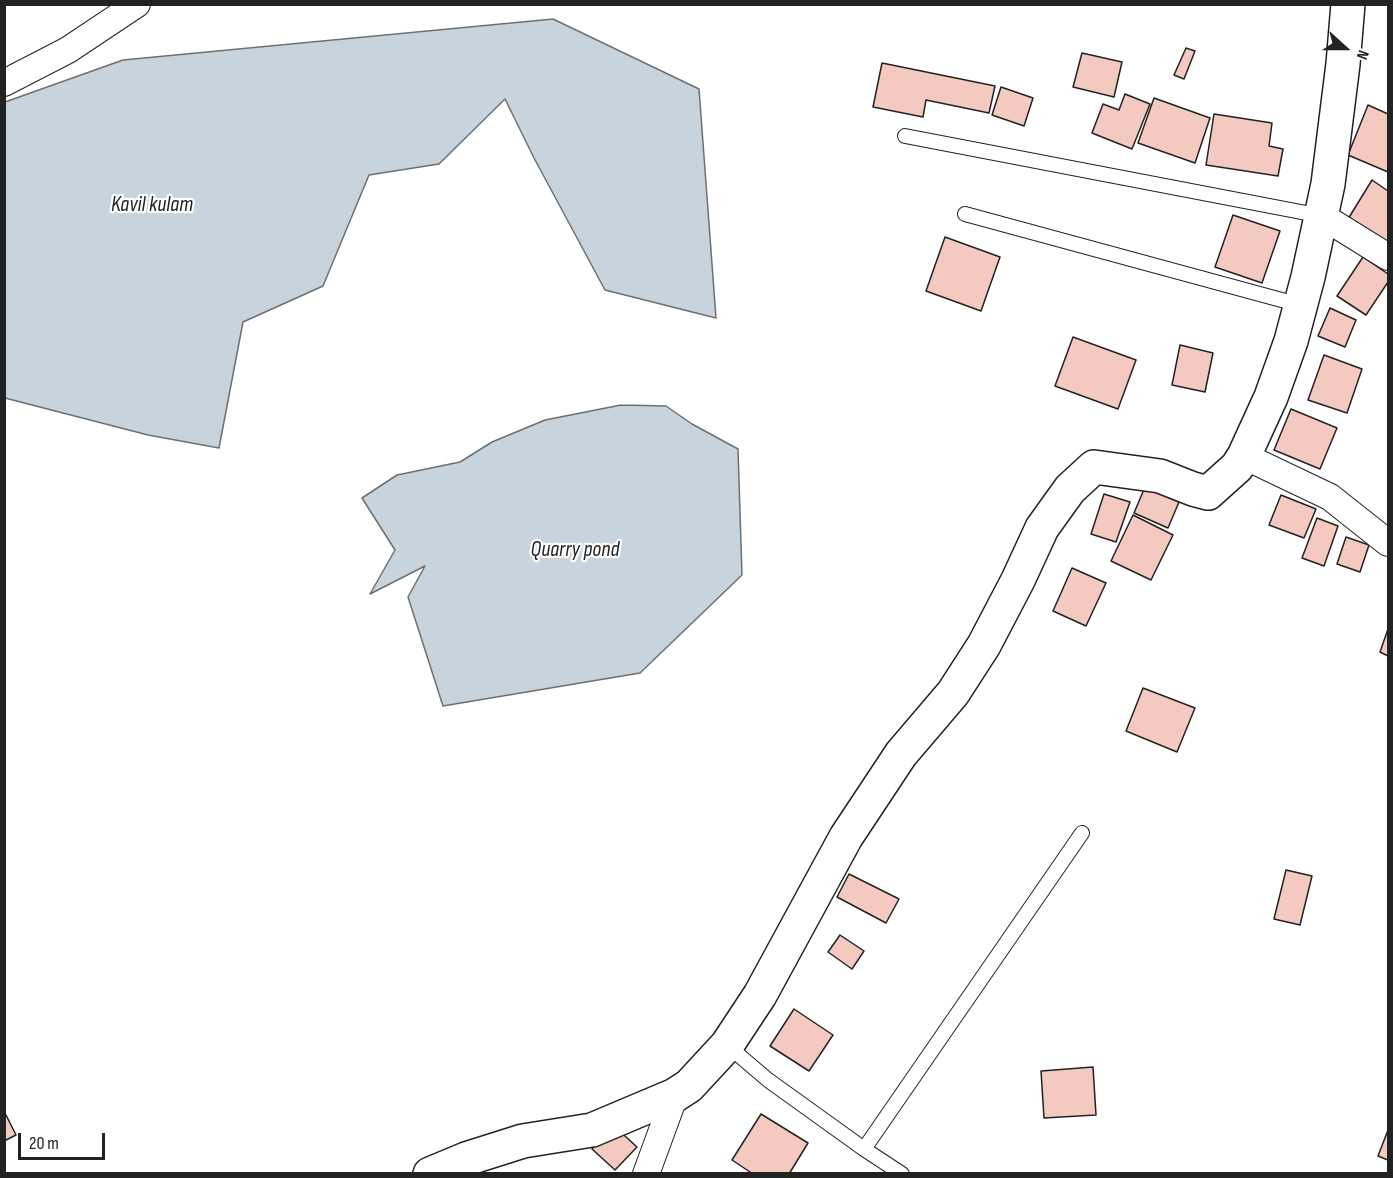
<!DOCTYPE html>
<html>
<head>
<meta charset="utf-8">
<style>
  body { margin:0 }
  #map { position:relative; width:1393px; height:1178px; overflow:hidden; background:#fff; font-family:"Sofia Sans Condensed",sans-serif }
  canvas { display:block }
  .frame { position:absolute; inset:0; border:6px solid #222; pointer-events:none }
  .north { position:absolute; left:1315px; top:18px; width:60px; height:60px; -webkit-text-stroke:4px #fff; paint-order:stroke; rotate:111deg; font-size:16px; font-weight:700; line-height:24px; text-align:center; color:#222 }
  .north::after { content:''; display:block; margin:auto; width:21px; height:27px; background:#222; clip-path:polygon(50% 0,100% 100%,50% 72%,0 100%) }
  .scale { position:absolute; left:18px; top:1133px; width:87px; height:27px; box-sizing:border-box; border:3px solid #222; border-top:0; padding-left:8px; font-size:18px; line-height:21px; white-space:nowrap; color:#222; -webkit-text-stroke:4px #fff; paint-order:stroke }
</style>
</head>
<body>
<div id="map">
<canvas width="1393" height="1178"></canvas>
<div class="frame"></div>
<div class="north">N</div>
<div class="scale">20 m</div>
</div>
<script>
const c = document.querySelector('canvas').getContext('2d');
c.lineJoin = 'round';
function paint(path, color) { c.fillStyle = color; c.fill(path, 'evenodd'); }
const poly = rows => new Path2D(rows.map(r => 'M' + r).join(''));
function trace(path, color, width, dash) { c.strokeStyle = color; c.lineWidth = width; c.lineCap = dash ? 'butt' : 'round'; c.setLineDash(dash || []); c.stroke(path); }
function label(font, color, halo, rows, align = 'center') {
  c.font = font + ' "Sofia Sans Condensed",sans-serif'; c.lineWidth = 4.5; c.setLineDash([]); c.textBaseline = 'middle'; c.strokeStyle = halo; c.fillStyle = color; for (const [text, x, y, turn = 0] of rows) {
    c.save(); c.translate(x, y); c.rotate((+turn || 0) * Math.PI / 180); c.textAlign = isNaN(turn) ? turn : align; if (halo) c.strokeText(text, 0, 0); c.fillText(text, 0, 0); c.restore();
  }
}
const water = poly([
  [553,19,699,89,716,318,605,290,534,158,505,99,439,164,369,175,323,286,243,322,219,448,148,435,5,398,5,102,123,60,553,19],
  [621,405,666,406,692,424,738,449,742,575,640,673,443,706,408,597,425,566,370,594,395,550,362,498,397,475,460,462,492,442,545,420,621,405]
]);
const building = poly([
  [1186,48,1195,51,1184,79,1174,75,1186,48],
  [1082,53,1122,62,1114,97,1073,87,1082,53],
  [882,63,995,86,989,113,926,100,923,117,873,107,882,63],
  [1001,87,1033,98,1024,126,992,115,1001,87],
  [1125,94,1150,104,1132,149,1092,133,1103,104,1119,110,1125,94],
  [1154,98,1210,118,1195,163,1138,143,1154,98],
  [1368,105,1388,114,1388,172,1348,155,1368,105],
  [1214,114,1272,123,1269,146,1283,149,1278,176,1206,165,1214,114],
  [1372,180,1388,191,1388,242,1345,224,1372,180],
  [1233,215,1280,231,1262,283,1215,267,1233,215],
  [945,237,1000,257,981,311,926,291,945,237],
  [1363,257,1388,274,1388,282,1366,315,1337,296,1363,257],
  [1330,308,1356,320,1345,347,1318,336,1330,308],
  [1073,337,1136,360,1118,409,1055,386,1073,337],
  [1180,345,1213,353,1205,392,1172,385,1180,345],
  [1324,355,1362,369,1347,413,1308,400,1324,355],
  [1291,409,1337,428,1320,469,1274,450,1291,409],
  [1145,487,1179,502,1168,528,1134,513,1145,487],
  [1104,494,1130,502,1116,542,1091,534,1104,494],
  [1281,495,1316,509,1304,538,1269,525,1281,495],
  [1133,515,1173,535,1151,580,1111,561,1133,515],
  [1317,518,1338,526,1324,566,1302,558,1317,518],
  [1346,537,1369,545,1360,572,1337,564,1346,537],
  [1072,568,1106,583,1086,626,1053,611,1072,568],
  [1388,629,1388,656,1380,652,1388,629],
  [1143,688,1195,708,1177,752,1126,731,1143,688],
  [1286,870,1312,876,1300,925,1274,919,1286,870],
  [849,874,899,899,886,923,837,897,849,874],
  [840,935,864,951,852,969,828,952,840,935],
  [794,1009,833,1035,809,1071,770,1046,794,1009],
  [1093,1067,1096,1115,1044,1118,1041,1071,1093,1067],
  [4,1111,16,1135,4,1141,4,1111],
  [761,1114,808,1143,789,1174,753,1174,732,1160,761,1114],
  [613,1125,637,1147,615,1170,592,1149,613,1125],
  [1388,1130,1388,1160,1378,1156,1388,1130]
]);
const lane = poly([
  [905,136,1322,216],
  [965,214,1300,305],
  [727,1045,768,1080,864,1149,902,1174],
  [864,1149,1082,833]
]);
const street = poly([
  [4,83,68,50,137,4],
  [1322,216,1388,257],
  [1244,456,1330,497,1388,543],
  [646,1174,675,1095]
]);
const secondary = poly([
  [430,1174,466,1159,523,1141,592,1130,675,1095,689,1086,727,1045,760,995,846,837,901,754,953,693,984,645,1018,580,1042,528,1070,489,1094,467,1160,476,1193,489,1208,493,1237,467,1244,456,1271,397,1291,341,1308,277,1328,184,1343,64,1348,4]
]);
const waterNames = [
  ["Kavil kulam",152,205],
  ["Quarry pond",575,550]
];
paint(water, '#c7d3dd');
trace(water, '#6f6f6f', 1.5);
paint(building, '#f3c9c0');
trace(building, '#222', 1.5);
trace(lane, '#222', 16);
trace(street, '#222', 28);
trace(secondary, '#222', 36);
trace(lane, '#fff', 14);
trace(street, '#fff', 26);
trace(secondary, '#fff', 33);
label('italic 22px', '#222', '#fff', waterNames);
</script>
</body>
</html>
